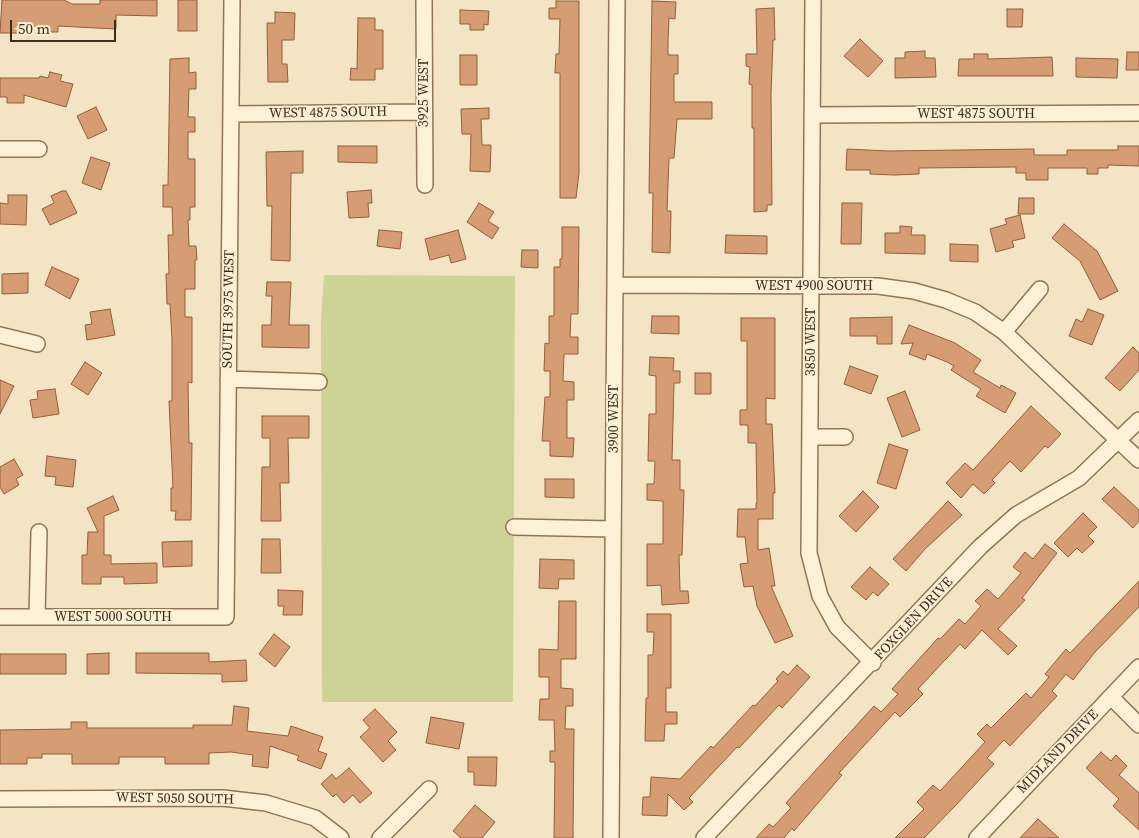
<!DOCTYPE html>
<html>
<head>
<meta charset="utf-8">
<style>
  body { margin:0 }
  #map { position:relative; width:1139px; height:838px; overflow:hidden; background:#f3e5c3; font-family:"Source Serif 4",serif }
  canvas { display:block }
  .scale { position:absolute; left:10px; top:20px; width:106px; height:22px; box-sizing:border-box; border:2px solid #3e2d1d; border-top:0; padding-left:6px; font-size:15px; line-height:18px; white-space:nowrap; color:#3e2d1d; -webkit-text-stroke:4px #faefd4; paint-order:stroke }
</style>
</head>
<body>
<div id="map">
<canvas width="1139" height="838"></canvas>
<div class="scale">50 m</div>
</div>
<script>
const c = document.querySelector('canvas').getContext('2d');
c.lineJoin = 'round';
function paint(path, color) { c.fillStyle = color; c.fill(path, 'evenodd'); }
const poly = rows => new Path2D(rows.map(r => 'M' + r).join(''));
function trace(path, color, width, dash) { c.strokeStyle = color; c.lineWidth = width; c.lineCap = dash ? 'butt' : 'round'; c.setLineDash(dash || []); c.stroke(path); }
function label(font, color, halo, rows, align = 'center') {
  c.font = font + ' "Source Serif 4",serif'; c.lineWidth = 4; c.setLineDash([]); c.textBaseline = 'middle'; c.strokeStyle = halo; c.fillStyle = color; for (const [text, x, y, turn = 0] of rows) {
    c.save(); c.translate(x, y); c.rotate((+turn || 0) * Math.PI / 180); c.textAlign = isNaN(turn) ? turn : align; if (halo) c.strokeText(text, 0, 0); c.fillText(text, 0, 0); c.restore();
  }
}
const green = poly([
  [324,275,515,276,513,702,322,702,321,320]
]);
const building = poly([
  [2,0,64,0,72,4,100,4,100,0,157,0,157,16,116,15,116,29,58,26,58,32,46,32,46,26,20,27,20,33,0,33,2,0],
  [178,0,197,0,197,31,178,31,178,0],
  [556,1,579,1,579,173,576,198,560,198,560,73,555,73,556,54,559,54,560,19,549,19,549,8,556,8,556,1],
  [652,1,676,2,675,19,669,18,668,42,668,55,678,55,678,74,674,74,674,102,712,102,712,119,677,119,674,158,669,158,667,211,671,211,670,253,652,252,653,193,649,193,652,1],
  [774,8,775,40,773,40,771,94,772,205,767,205,767,211,754,212,754,128,752,128,752,85,749,84,750,67,746,66,746,54,757,54,756,9,774,8],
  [1007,9,1023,9,1022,27,1007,27,1007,9],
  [460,10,489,11,488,25,484,24,484,30,470,30,470,24,460,24,460,10],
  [275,12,295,13,294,40,282,40,282,64,287,64,288,82,268,82,267,23,275,23,275,12],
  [358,18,375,18,375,30,383,30,383,69,375,69,375,80,350,80,351,68,357,69,358,18],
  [860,39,883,61,868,77,844,56,860,39],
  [925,51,925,58,935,58,936,77,895,78,895,58,905,58,905,52,925,51],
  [1127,52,1139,52,1139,70,1126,70,1127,52],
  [974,54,988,54,988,59,1052,57,1053,76,958,76,959,59,974,59,974,54],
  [460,55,477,55,477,85,460,85,460,55],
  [189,58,189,73,196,72,196,89,189,89,188,117,195,117,195,132,188,132,188,159,195,159,195,207,190,207,190,220,188,220,189,246,196,246,197,260,195,260,195,289,185,289,185,317,192,317,192,383,188,382,189,443,192,443,191,520,175,520,176,511,171,511,171,488,173,488,169,401,172,401,172,339,170,304,167,304,166,274,169,274,168,235,173,235,172,207,163,207,163,185,168,185,170,59,189,58],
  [1076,58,1118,59,1117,78,1076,77,1076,58],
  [50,72,62,75,60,81,73,84,66,107,24,95,24,103,7,103,7,97,0,97,0,78,39,78,40,76,48,78,50,72],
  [96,107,107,130,88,139,77,116,96,107],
  [489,108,489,119,481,119,482,145,491,145,490,172,470,171,471,134,462,134,461,109,489,108],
  [338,146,377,146,377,163,338,162,338,146],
  [1118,146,1139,146,1139,166,1108,165,1108,168,1098,168,1098,174,1087,174,1087,168,1048,168,1048,180,1026,180,1026,173,1016,173,1016,167,919,168,919,174,895,175,870,174,870,170,846,170,847,149,888,151,1034,149,1034,155,1067,155,1067,150,1118,150,1118,146],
  [303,151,303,173,291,173,290,261,271,260,272,206,267,206,266,152,303,151],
  [91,157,110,163,101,190,82,183,91,157],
  [371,190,372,203,368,203,369,217,349,218,347,192,371,190],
  [62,191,66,191,77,213,50,225,42,209,54,203,51,196,62,191],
  [8,195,27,195,26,225,0,224,0,203,8,204,8,195],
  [1019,198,1034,198,1034,214,1018,214,1019,198],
  [479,203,494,212,488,221,499,228,492,239,467,222,479,203],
  [842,203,862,203,861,244,841,244,842,203],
  [1020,215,1025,238,1012,241,1014,247,996,252,990,229,1007,224,1005,219,1020,215],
  [1064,224,1097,251,1118,291,1100,300,1080,261,1052,238,1064,224],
  [900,226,912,227,911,235,925,235,925,254,885,253,885,233,900,233,900,226],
  [562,227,579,227,578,314,571,314,570,337,578,337,578,354,564,354,563,381,574,382,574,400,567,400,567,438,574,438,573,457,550,456,550,441,542,441,545,397,550,397,550,371,544,371,545,343,549,344,549,316,554,316,554,267,560,267,560,259,562,259,562,227],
  [379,230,402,232,400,249,377,246,379,230],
  [458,230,466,259,451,263,449,255,430,260,425,239,458,230],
  [726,235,767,236,767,254,725,253,726,235],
  [950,244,978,245,978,262,950,261,950,244],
  [522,250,538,250,538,268,521,267,522,250],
  [52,267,79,279,70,299,45,285,52,267],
  [28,273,28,293,2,294,2,274,28,273],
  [267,282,291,282,289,325,309,325,309,348,262,347,262,325,271,325,272,296,266,296,267,282],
  [110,309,115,335,87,340,85,325,92,324,90,312,110,309],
  [1088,309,1104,315,1092,345,1069,336,1076,319,1082,322,1088,309],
  [652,316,679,316,679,334,651,333,652,316],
  [892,317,892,344,877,344,877,336,850,336,850,318,892,317],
  [741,318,775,318,775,399,766,398,766,424,772,424,775,493,773,493,773,519,758,519,758,550,769,548,775,586,771,586,793,636,775,643,757,606,753,586,744,587,740,564,748,563,745,537,737,537,738,509,756,509,756,503,757,503,756,443,748,443,748,425,740,425,740,410,747,410,747,341,741,341,741,318],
  [909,325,955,343,981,360,973,372,1000,388,1001,385,1016,393,1005,413,976,396,981,389,951,370,954,366,947,362,927,354,925,360,909,354,913,343,901,344,909,325],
  [1133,347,1139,353,1139,370,1120,391,1105,378,1133,347],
  [650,357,674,358,673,371,680,371,680,383,674,383,672,460,680,460,680,490,684,490,682,555,679,555,680,591,688,591,689,603,662,605,661,585,647,586,647,544,663,544,663,501,647,500,647,484,654,484,655,461,648,461,649,414,656,414,656,376,649,375,650,357],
  [85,362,102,373,88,395,71,384,85,362],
  [850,366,878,376,871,394,844,384,850,366],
  [695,373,711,373,711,394,695,394,695,373],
  [0,380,14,386,0,414,0,380],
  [55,389,59,414,33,418,30,400,38,399,37,391,55,389],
  [905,391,920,430,902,437,887,398,905,391],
  [1031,406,1061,434,1048,448,1045,446,1021,472,1010,461,992,480,995,483,984,494,973,484,961,498,946,483,965,463,973,470,1031,406],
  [262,416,309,416,309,438,288,438,289,483,280,483,281,521,261,521,262,467,270,467,270,438,262,438,262,416],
  [889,444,908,450,896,489,877,483,889,444],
  [47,456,76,460,73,487,55,485,56,477,45,476,47,456],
  [14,459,23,475,16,479,19,485,4,494,0,487,0,467,14,459],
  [545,479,574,479,574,498,545,497,545,479],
  [1114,487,1139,510,1139,521,1133,528,1102,499,1114,487],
  [863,491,879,507,856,532,839,516,863,491],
  [113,496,119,510,104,516,104,555,111,555,111,564,157,563,157,583,124,584,124,577,101,577,101,584,82,584,82,555,87,555,88,532,98,532,87,508,113,496],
  [948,501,962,515,925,549,906,571,893,559,948,501],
  [1083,513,1097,527,1088,536,1094,542,1082,553,1077,548,1068,557,1054,543,1083,513],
  [262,539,280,539,281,573,261,573,262,539],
  [192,541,192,566,163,567,162,542,192,541],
  [1045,544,1057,553,1022,598,1025,600,998,629,1017,646,1008,655,982,630,965,649,960,644,918,689,923,694,900,717,895,712,839,773,842,775,794,831,792,828,784,838,756,838,769,824,773,827,791,808,786,803,874,706,881,712,898,694,892,689,938,638,940,639,959,619,965,624,981,606,975,601,987,589,998,599,1021,573,1013,567,1025,552,1033,559,1045,544],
  [540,559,574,560,574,579,559,579,558,589,539,588,540,559],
  [870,567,889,584,878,596,873,592,866,600,851,587,870,567],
  [1139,581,1139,607,1095,652,1073,680,1066,674,1052,691,1057,696,1010,746,1004,740,987,758,994,764,956,805,924,838,895,838,924,809,917,802,933,785,940,791,985,742,977,734,987,724,991,728,1026,693,1031,698,1049,677,1045,674,1066,649,1070,653,1139,581],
  [278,590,303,591,302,615,283,615,284,606,278,606,278,590],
  [559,601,576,601,576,659,561,659,561,688,573,689,573,706,566,706,565,729,574,729,573,838,554,838,555,762,550,762,550,751,555,751,554,720,539,720,540,699,549,699,549,677,539,677,539,649,558,650,559,601],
  [647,614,671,614,671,688,666,688,666,712,677,712,677,724,665,724,664,741,645,741,646,698,648,698,648,655,653,655,654,632,647,632,647,614],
  [274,634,290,647,275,667,259,654,274,634],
  [109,653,109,674,87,674,87,654,109,653],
  [136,653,209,653,209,662,246,660,247,681,222,682,222,674,136,673,136,653],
  [0,654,66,654,66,674,0,674,0,654],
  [797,665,810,677,782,708,779,705,739,748,737,747,689,798,693,802,684,810,668,794,667,816,642,815,643,797,650,797,651,777,680,779,711,746,713,748,753,705,755,706,778,681,776,679,783,671,788,675,797,665],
  [234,706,249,708,247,731,288,736,291,726,323,737,318,751,327,754,321,769,297,760,299,756,270,746,268,768,252,766,253,755,231,752,209,753,209,764,165,764,165,757,119,757,119,764,72,764,72,754,42,754,42,758,27,758,27,764,0,764,0,730,71,729,71,722,87,722,87,728,193,728,193,725,232,725,234,706],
  [375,709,397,732,388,741,396,750,383,762,360,737,370,728,363,720,375,709],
  [431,717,464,723,459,749,426,743,431,717],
  [1101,752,1111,761,1116,755,1127,766,1119,775,1139,793,1139,830,1113,806,1119,799,1086,768,1101,752],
  [468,757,497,757,496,786,474,785,474,772,468,772,468,757],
  [349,768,372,793,360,803,353,795,344,803,336,794,333,797,321,784,332,774,336,779,349,768],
  [475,805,495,822,482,838,461,838,453,831,475,805],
  [1038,819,1059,838,1020,838,1038,819]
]);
const minor = poly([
  [424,0,425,185],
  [813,0,809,553,820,596,837,627,873,663],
  [231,114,424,112],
  [812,115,1139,113],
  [0,149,39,149],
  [615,285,878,286,914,291,946,300,975,312,1004,332,1139,460],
  [1004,332,1040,289],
  [0,335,37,344],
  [228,379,319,382],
  [810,437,845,437],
  [514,527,613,529],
  [0,617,226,617,232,0],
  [37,617,39,532],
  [1111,697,1139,725],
  [0,799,223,798,266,803,315,818,341,838],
  [380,838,429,789],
  [611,838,617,0],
  [704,838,980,547,1016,515,1079,478,1139,420],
  [977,838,1139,667]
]);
const streetNames = [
  ["3925 WEST",424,93,-90],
  ["WEST 4875 SOUTH",328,113,-1],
  ["WEST 4875 SOUTH",976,114],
  ["WEST 4900 SOUTH",814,286],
  ["SOUTH 3975 WEST",229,309,-89],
  ["3850 WEST",811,342,-90],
  ["3900 WEST",614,419,-90],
  ["WEST 5000 SOUTH",113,617],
  ["FOXGLEN DRIVE",914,619,-47],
  ["MIDLAND DRIVE",1058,752,-46],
  ["WEST 5050 SOUTH",175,799,1]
];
paint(green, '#ccd395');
paint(building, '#d69d74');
trace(building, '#935d3a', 1);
trace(minor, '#907657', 18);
trace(minor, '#fdf2d8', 15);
label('14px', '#3e2d1d', '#faefd4', streetNames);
</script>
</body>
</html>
